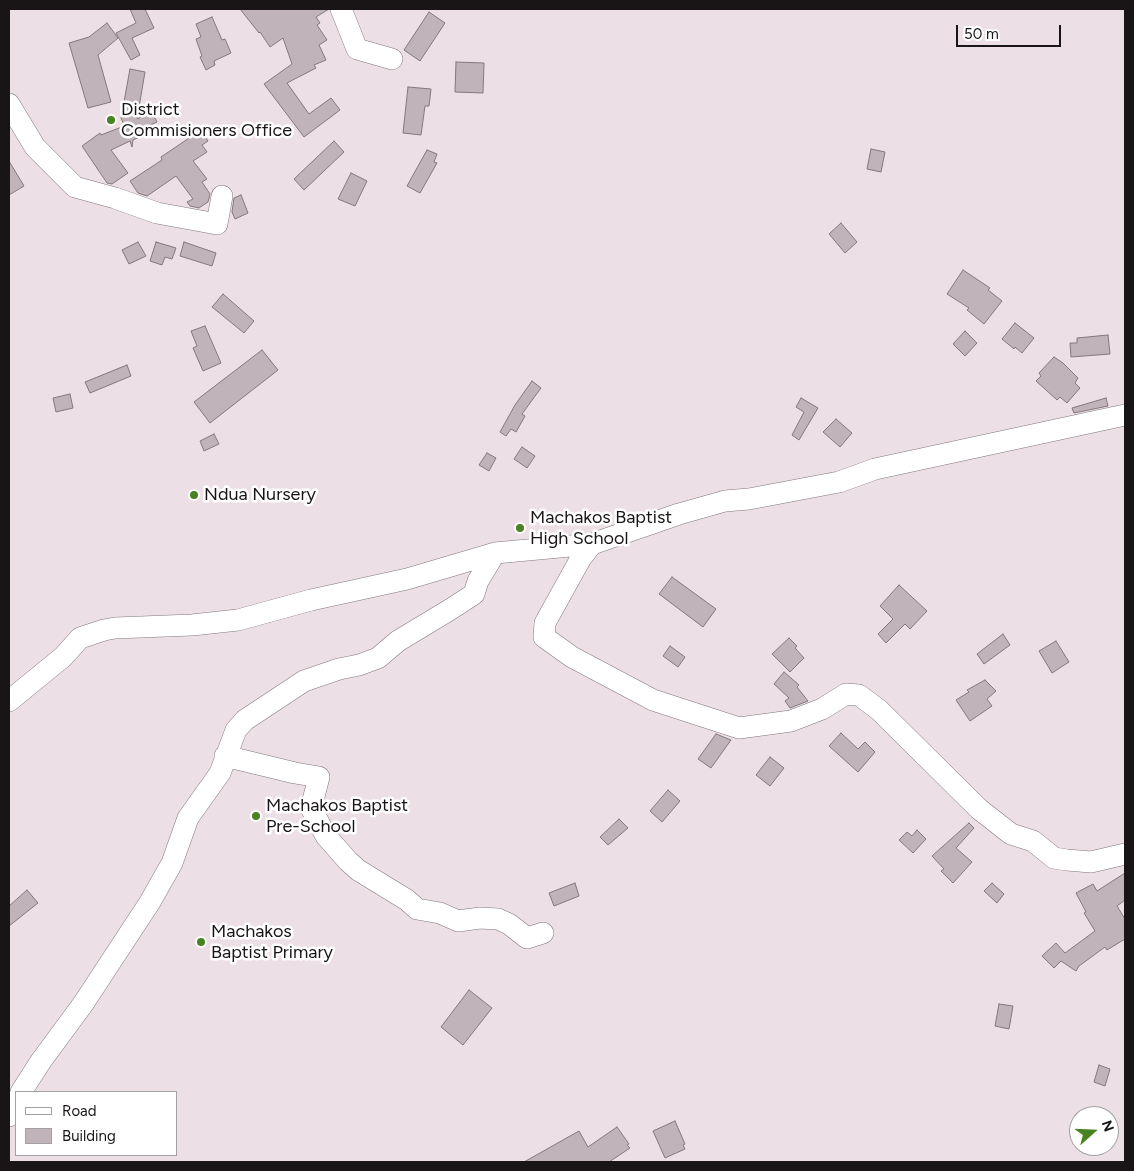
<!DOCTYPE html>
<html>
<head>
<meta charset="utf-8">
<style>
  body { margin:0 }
  #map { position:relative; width:1134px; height:1171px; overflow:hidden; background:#ece0e6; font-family:Figtree,sans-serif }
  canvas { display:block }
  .frame { position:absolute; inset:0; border:10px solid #191517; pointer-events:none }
  .legend { position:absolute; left:15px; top:1091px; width:162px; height:65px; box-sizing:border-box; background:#fff; border:1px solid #a3a1a2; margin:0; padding:6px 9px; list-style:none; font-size:15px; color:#191517 }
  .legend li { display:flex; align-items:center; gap:10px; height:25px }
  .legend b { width:25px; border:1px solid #a3a1a2 }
  .north { position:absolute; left:1069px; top:1106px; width:50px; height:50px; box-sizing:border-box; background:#fff; border:1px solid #a3a1a2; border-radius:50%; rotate:70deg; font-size:14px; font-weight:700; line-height:20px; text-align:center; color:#191517 }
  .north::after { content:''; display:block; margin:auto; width:18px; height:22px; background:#478320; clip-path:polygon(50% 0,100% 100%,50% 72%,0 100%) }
  .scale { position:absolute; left:956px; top:25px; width:105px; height:22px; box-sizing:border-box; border:2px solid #191517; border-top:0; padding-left:6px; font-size:15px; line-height:18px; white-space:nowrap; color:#191517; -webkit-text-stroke:4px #fff; paint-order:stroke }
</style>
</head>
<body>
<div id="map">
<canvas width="1134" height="1171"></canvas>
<div class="frame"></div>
<ul class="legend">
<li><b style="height:6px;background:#fff"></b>Road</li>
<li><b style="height:14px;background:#c0b4ba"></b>Building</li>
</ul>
<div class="north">N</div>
<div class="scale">50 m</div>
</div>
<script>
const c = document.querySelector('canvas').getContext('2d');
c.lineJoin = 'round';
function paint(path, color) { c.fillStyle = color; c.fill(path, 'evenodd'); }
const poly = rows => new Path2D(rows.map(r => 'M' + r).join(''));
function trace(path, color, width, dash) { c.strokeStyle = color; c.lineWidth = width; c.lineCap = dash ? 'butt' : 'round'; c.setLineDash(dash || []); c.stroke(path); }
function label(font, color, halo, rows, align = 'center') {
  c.font = font + ' Figtree,sans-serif'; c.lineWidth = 5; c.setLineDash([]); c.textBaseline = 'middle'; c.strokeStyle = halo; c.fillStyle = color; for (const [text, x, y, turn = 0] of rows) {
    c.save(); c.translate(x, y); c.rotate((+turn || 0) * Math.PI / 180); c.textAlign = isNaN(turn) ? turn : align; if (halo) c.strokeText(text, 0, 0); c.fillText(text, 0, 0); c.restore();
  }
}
const building = poly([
  [130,9,145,9,154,28,132,38,140,55,131,60,116,33,136,23,130,9],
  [240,9,329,9,316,17,320,23,317,25,327,40,319,45,326,60,314,65,316,68,287,83,309,114,331,98,340,110,304,137,264,84,292,64,283,38,270,47,260,32,259,33,240,9],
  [429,12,445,23,420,61,404,50,429,12],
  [212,17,222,40,225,39,231,53,214,61,215,65,206,70,200,57,202,56,196,39,201,37,196,24,212,17],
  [107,23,118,38,98,55,111,102,88,108,69,43,89,37,107,23],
  [456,62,484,63,483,93,455,92,456,62],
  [130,69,145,72,137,119,152,112,157,122,146,127,149,133,133,140,132,147,130,141,111,150,128,173,112,184,107,183,82,146,100,133,101,135,119,128,119,129,120,127,124,125,121,118,130,69],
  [408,87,431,89,429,106,425,106,421,135,403,133,408,87],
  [201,130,208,141,202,145,207,152,193,161,207,179,202,182,210,194,208,202,199,208,190,206,187,202,193,199,176,176,147,196,138,193,130,181,162,160,161,157,201,130],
  [334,141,344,152,304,190,294,179,334,141],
  [871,149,885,152,881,172,867,169,871,149],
  [427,150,437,154,434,162,437,163,420,193,407,186,427,150],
  [9,161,24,186,9,195,9,161],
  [351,173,367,181,355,206,338,199,351,173],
  [241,195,248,213,235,219,232,212,234,198,241,195],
  [841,223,857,242,845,253,829,234,841,223],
  [138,242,146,256,129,264,122,250,138,242],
  [156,242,176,248,172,259,165,257,162,265,150,261,156,242],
  [184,242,216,253,212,266,180,256,184,242],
  [963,270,990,288,988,290,1002,301,984,324,967,310,969,308,947,294,963,270],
  [223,294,254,321,244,333,212,307,223,294],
  [1015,323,1034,338,1022,353,1015,347,1014,349,1002,339,1015,323],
  [205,326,221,363,203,371,193,348,197,346,191,331,205,326],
  [965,331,977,343,965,356,953,344,965,331],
  [1108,335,1110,354,1071,357,1070,343,1077,343,1077,338,1108,335],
  [262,350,278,370,210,423,194,402,262,350],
  [1054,357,1063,363,1078,378,1075,383,1080,388,1067,403,1060,397,1057,400,1036,381,1041,376,1039,373,1054,357],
  [127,365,131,376,90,393,85,382,127,365],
  [532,381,541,388,522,414,525,416,516,432,511,429,506,436,500,432,515,405,532,381],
  [70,394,73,408,56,412,53,398,70,394],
  [801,398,818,408,799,440,792,435,804,412,796,407,801,398],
  [1106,398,1108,406,1074,413,1072,408,1106,398],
  [836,419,852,433,840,447,823,432,836,419],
  [214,434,219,444,204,451,200,441,214,434],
  [522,447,535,456,527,468,514,459,522,447],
  [487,453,496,458,489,471,479,465,487,453],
  [672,577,716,609,703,627,659,594,672,577],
  [899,585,927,611,910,629,905,624,886,643,878,634,893,619,880,606,899,585],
  [1003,634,1010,645,984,664,977,654,1003,634],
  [789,638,797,646,795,648,804,658,790,672,772,654,789,638],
  [1056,641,1069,662,1052,673,1039,651,1056,641],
  [670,646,685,657,678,667,663,656,670,646],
  [784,672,799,685,797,687,808,701,790,708,785,701,789,698,774,684,784,672],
  [985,680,996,691,987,699,992,706,970,721,956,700,969,692,967,690,985,680],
  [841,733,858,749,865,742,875,752,858,772,829,746,841,733],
  [716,734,731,740,711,768,698,759,716,734],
  [770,757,784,768,770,786,756,775,770,757],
  [668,790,680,801,662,822,650,811,668,790],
  [619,819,628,828,608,845,600,837,619,819],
  [969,823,974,828,956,848,972,862,953,883,941,871,944,869,932,856,969,823],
  [917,830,926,839,913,853,899,840,907,832,912,836,917,830],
  [1125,873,1125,900,1117,906,1125,919,1125,939,1107,950,1105,947,1079,966,1076,971,1061,961,1054,968,1042,956,1056,943,1065,953,1095,931,1084,913,1086,912,1076,893,1093,884,1097,891,1125,873],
  [575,883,579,896,554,906,549,893,575,883],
  [992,883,1004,894,997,903,984,891,992,883],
  [27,890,38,903,9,926,9,906,27,890],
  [469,990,492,1008,463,1045,441,1027,469,990],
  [999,1004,1013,1006,1009,1029,995,1026,999,1004],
  [1099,1065,1110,1069,1105,1086,1094,1082,1099,1065],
  [675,1121,685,1144,683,1145,685,1149,665,1158,653,1131,675,1121],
  [617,1127,629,1144,627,1145,630,1148,609,1162,524,1162,579,1131,588,1147,617,1127]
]);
const minor = poly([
  [341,9,357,49,392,59],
  [9,104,35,147,75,187,115,198,157,213,217,224,222,196],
  [592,544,581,558,545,623,544,637,572,657,653,700,739,728,791,721,822,709,846,694,859,695,879,710,979,809,1011,834,1033,841,1054,858,1067,860,1091,862,1125,854],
  [9,701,63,657,80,638,104,630,115,628,192,625,238,620,311,600,407,579,495,553,592,544,679,514,725,501,749,499,839,482,875,469,1125,415],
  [225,756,295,773,319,777,311,808,326,836,348,861,358,870,407,900,417,909,440,913,458,921,480,918,498,919,509,924,527,938,543,933],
  [21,1092,41,1061,83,1004,150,902,172,863,188,818,220,773,236,730,245,720,304,681,339,669,359,665,378,658,398,641,451,609,474,594,478,581,495,553],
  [9,1116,16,1100]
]);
const markers = [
  [111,120,5,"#478320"],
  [194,495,5,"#478320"],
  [520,528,5,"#478320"],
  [256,816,5,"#478320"],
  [201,942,5,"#478320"]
];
const poiNames = [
  ["District",121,110],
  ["Commisioners Office",121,131],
  ["Ndua Nursery",204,495],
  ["Machakos Baptist",530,518],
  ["High School",530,539],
  ["Machakos Baptist",266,806],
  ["Pre-School",266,827],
  ["Machakos",211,932],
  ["Baptist Primary",211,953]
];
paint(building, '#c0b4ba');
trace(building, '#82787d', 1);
trace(minor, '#82777d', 22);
trace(minor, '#fff', 21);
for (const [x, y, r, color] of markers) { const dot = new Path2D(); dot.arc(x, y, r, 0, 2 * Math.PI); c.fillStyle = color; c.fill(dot); trace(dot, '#fff', 2); }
label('18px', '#191517', '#fff', poiNames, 'left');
</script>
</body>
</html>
